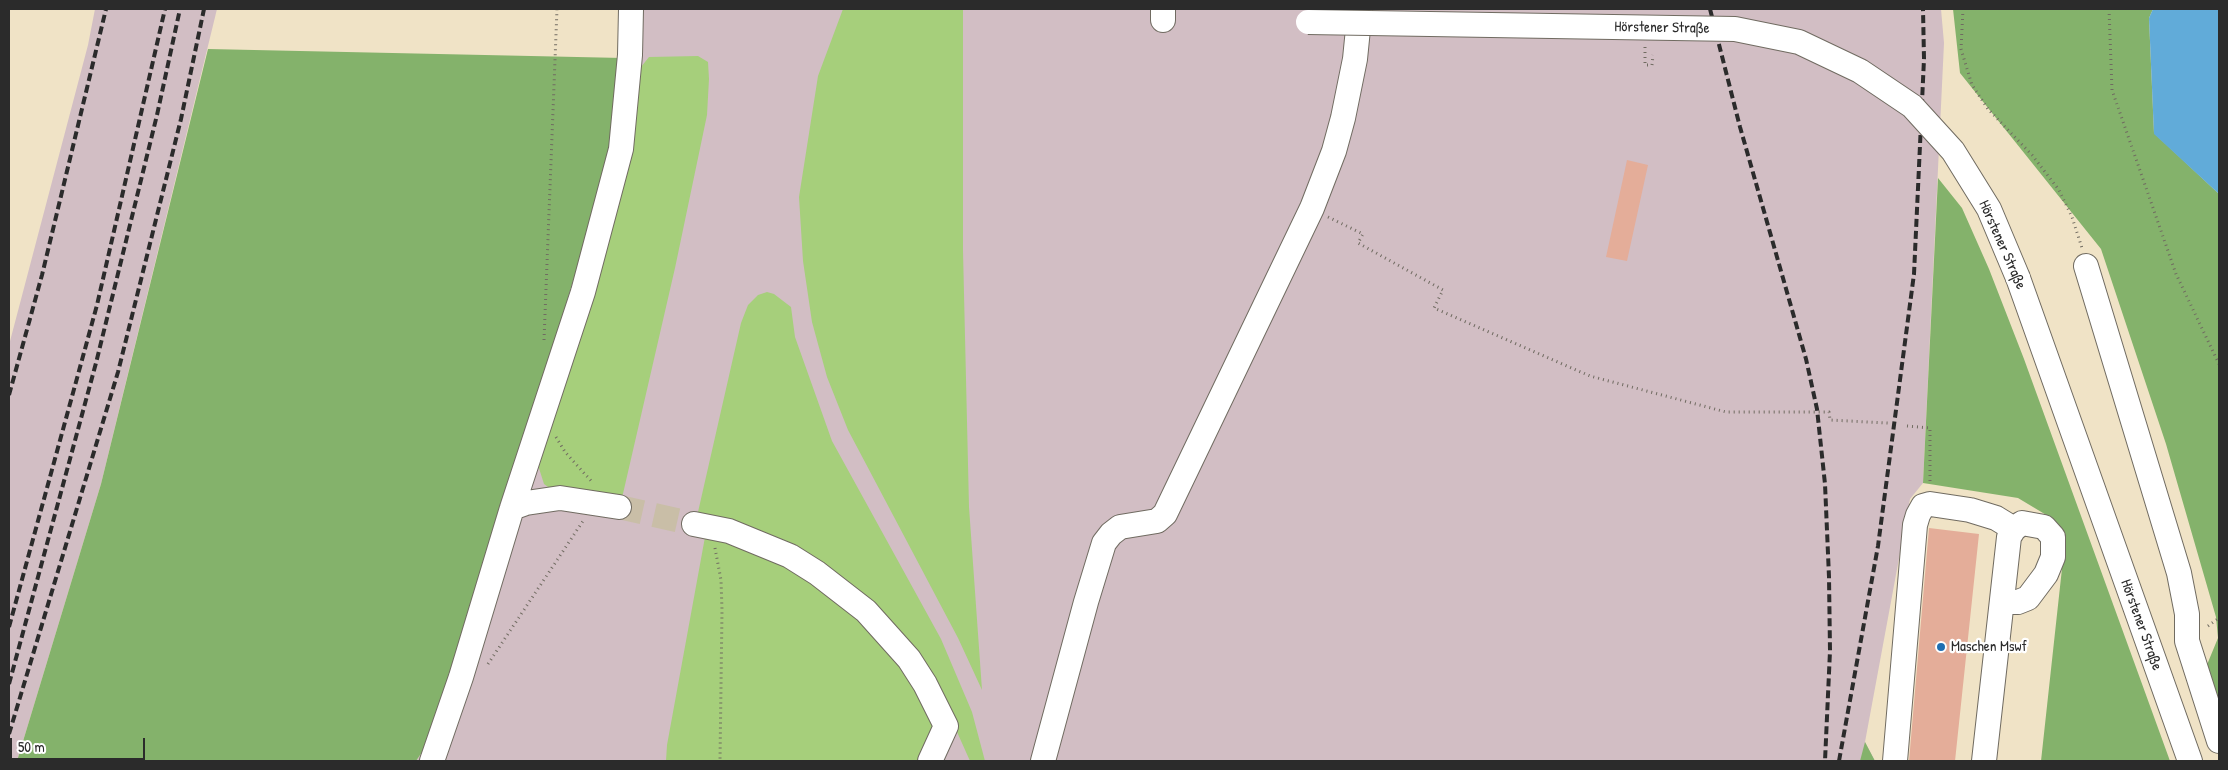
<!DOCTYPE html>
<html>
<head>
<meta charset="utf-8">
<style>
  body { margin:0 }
  #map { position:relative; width:2228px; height:770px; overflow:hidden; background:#f0e3c6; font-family:"Patrick Hand",sans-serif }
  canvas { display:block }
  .frame { position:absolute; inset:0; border:10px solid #2b2b2b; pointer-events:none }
  .scale { position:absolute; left:10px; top:738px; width:135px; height:22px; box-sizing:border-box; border:2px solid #2b2b2b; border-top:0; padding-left:6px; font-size:15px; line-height:18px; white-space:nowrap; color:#2b2b2b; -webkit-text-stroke:4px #fff; paint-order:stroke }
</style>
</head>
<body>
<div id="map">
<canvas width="2228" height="770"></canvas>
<div class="frame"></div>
<div class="scale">50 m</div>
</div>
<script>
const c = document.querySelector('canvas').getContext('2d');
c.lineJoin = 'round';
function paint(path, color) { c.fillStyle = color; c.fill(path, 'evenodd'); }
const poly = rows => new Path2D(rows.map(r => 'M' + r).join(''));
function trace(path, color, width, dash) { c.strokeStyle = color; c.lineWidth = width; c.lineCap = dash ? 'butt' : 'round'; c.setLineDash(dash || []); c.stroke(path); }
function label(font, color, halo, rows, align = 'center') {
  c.font = font + ' "Patrick Hand",sans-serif'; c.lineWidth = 4.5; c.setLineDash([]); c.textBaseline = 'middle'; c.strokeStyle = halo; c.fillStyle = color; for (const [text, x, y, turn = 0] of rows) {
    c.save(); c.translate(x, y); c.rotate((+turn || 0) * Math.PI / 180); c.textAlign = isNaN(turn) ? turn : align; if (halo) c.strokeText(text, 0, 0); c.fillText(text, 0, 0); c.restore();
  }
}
const industrial = poly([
  [95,9,217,9,101,484,17,761,9,761,9,345,88,45],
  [622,9,1941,9,1944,43,1923,483,1910,499,1865,742,1875,761,416,761,433,736,613,147]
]);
const green = poly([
  [843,9,963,9,963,251,969,507,982,690,958,638,848,430,827,377,812,322,803,261,799,197,818,76],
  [698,56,708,62,709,79,707,115,675,268,622,498,555,492,544,484,537,462,634,136,641,67,649,57],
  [767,292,774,294,791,307,795,337,832,441,941,639,972,712,985,761,970,761,949,714,878,611,700,517,698,512,741,323,748,305,758,295],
  [705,537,752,550,791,569,853,612,916,684,934,726,922,761,666,761,667,745]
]);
const forest = poly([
  [1953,9,2153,9,2149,18,2154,133,2219,194,2219,711,2204,672,2218,638,2216,617,2166,444,2101,249,1960,73],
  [208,49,623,58,613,147,514,478,433,736,416,761,17,761,101,484],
  [1938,178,1962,208,1989,269,2024,359,2170,761,2041,761,2065,541,2048,516,2018,498,1923,483],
  [1865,742,1875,761,1860,761]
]);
const water = poly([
  [2153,9,2219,9,2219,194,2154,134,2149,18]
]);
const building = poly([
  [1627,160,1648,165,1627,261,1606,257],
  [1929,528,1979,534,1955,761,1909,761]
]);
const minorTunnel = poly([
  [619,507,694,524]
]);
const path = poly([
  [1963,9,1961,49,1972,85,1988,109,2032,155,2059,190,2072,217,2082,248],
  [2109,9,2112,90,2176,274,2219,364],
  [1645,47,1645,65,1652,65,1653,55],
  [1328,217,1363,234,1358,243,1443,290,1434,308,1590,376,1726,412,1829,412,1830,420,1888,423],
  [544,340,557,9],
  [1907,426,1930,428,1930,484],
  [556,437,565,452,593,483],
  [715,548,721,580,722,610,720,761],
  [2208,626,2219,618],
  [488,664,583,521]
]);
const minor = poly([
  [1163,20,1163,9],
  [2086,266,2179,573,2187,614,2187,641,2219,741],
  [2018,278,2190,761],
  [512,508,526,503,560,498,619,507],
  [694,524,729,531,790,556,817,573,866,611,909,659,925,684,946,726,930,761],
  [432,761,461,677,512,508,583,292,621,149,630,55,631,9],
  [1043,761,1086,602,1104,543,1111,534,1120,527,1157,521,1165,514,1312,208,1334,151,1343,118,1355,59,1360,9],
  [1895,761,1915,525,1918,515,1923,506,1930,504,1970,510,1996,518,2014,529],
  [1984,761,2009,537,2014,529,2022,523,2044,527,2053,537,2053,557,2046,574,2028,598,2018,602,2002,602]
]);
const rail = poly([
  [1710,9,1740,127,1806,359,1817,409,1825,484,1829,577,1830,651,1825,761],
  [9,395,42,275,106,9],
  [9,627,97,305,165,9],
  [9,684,96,363,157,115,180,9],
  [9,734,118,372,181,119,204,9],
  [1839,761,1878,546,1914,274,1924,59,1923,9]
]);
const minorBridge = poly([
  [1308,22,1735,29,1799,42,1860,71,1912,106,1953,151,1989,209,2018,278]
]);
const markers = [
  [1941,647,5,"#1f6fb2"]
];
const streetNames = [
  ["Hörstener Straße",1662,28,1],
  ["Hörstener Straße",2002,245,66],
  ["Hörstener Straße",2141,625,70]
];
const poiNames = [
  ["Maschen Mswf",1951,647]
];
paint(industrial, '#d2bec4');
paint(green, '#a6cf7b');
paint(forest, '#84b26b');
paint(water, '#61abd9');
paint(building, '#e4ad99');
trace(minorTunnel, '#c9bea7', 24, [24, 12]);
trace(minor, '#706b61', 26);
trace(path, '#706b61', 3, [1, 4]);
trace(minor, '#fff', 24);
trace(rail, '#2b2b2b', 4, [8, 4]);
trace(minorBridge, '#706b61', 26, []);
trace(minorBridge, '#fff', 24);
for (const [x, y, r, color] of markers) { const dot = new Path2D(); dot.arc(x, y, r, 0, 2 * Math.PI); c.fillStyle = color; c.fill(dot); trace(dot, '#fff', 2); }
label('15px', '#2b2b2b', '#fff', streetNames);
label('15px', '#2b2b2b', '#fff', poiNames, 'left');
</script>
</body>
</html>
